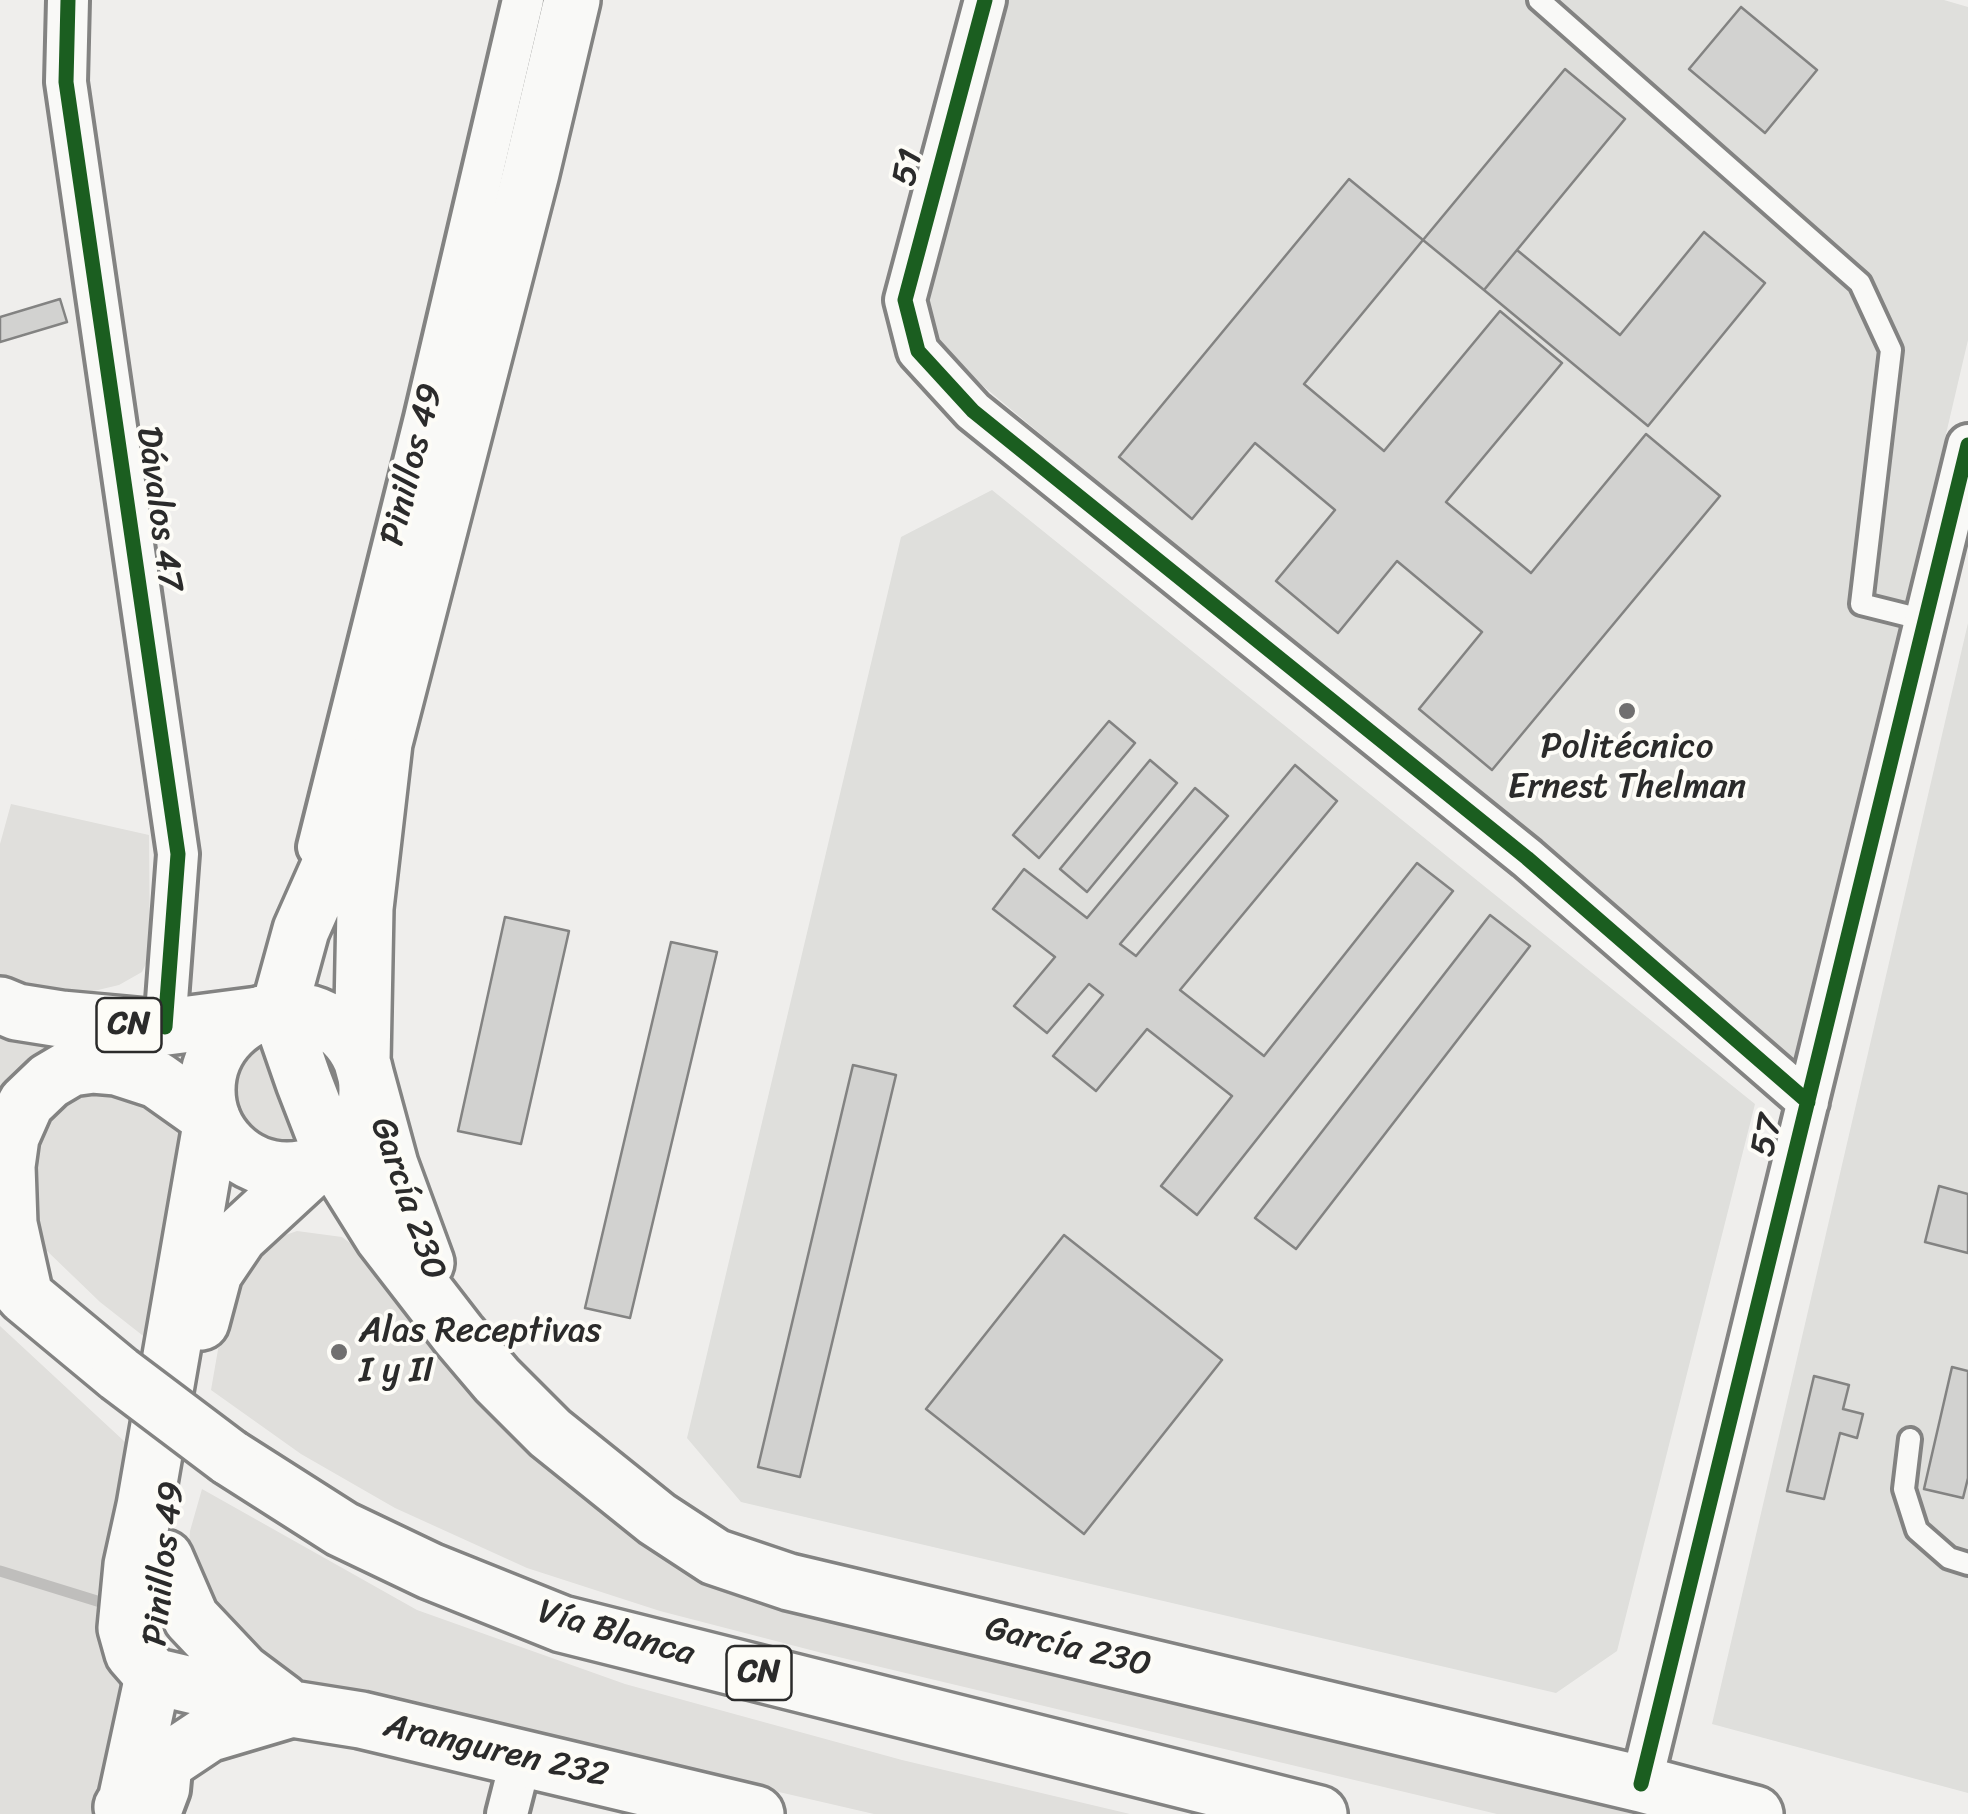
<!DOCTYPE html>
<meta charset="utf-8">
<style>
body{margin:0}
canvas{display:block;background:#efeeec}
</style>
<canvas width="1968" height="1814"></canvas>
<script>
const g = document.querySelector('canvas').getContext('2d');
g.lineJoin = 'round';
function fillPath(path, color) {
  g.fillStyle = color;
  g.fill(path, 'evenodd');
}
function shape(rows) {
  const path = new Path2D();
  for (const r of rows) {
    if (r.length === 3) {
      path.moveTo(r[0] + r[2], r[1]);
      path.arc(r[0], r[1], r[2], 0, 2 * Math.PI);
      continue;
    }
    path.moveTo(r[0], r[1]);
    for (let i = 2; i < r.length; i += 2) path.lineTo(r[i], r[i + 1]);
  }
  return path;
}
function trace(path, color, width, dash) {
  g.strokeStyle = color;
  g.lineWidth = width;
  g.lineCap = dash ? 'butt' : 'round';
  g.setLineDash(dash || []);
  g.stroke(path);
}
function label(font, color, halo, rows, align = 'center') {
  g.font = font + ' Sriracha,sans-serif';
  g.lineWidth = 8;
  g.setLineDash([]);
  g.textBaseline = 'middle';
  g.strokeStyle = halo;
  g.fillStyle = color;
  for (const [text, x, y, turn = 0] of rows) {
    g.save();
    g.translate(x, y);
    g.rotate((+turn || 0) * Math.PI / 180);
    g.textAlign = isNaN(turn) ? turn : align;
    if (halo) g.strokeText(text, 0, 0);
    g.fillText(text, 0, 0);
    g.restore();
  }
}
fillPath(shape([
 [1008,0,1944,0,1968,7,1968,340,1798,1067,946,355,924,306],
 [992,490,1755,1104,1617,1651,1556,1693,741,1502,687,1438,901,537],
 [1968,623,1968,1793,1712,1724]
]), '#dfdfdc');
fillPath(shape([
 [11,804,149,835,150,955,142,972,119,985,77,995,0,977,0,844],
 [0,1029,78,1046,0,1121],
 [275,1029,312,1148,296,1154,275,1153,244,1134,230,1102,232,1065,247,1043],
 [130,1085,186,1129,156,1346,100,1302,46,1250,30,1214,36,1127,61,1097],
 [297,1231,342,1237,383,1268,525,1429,850,1621,1633,1814,1497,1814,826,1654,660,1611,527,1568,395,1508,301,1454,211,1390,229,1286,257,1245],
 [0,1326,138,1454,132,1689,96,1814,0,1814],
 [202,1489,417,1610,625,1684,902,1760,1130,1814,874,1814,394,1703,270,1671,206,1608,188,1559,190,1531]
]), '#e0dfdc');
trace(shape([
 [0,1571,110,1605]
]), '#bfbebc', 11);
const building = shape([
 [1741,7,1817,70,1765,133,1689,69,1741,7],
 [1565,69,1625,119,1484,290,1423,240,1565,69],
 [1349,179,1423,240,1304,384,1384,451,1500,311,1562,363,1446,502,1531,573,1646,434,1720,496,1492,770,1419,709,1482,632,1397,561,1338,633,1276,581,1335,510,1255,443,1192,519,1119,457,1349,179],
 [1704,232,1765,283,1648,426,1484,290,1517,250,1620,335,1704,232],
 [60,299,67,322,0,342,0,317,60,299],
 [1109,721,1135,743,1039,858,1013,835,1109,721],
 [1150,760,1177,783,1087,892,1060,869,1150,760],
 [1295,765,1337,801,1180,990,1264,1056,1417,863,1453,891,1197,1215,1161,1186,1232,1096,1147,1029,1096,1091,1053,1056,1103,995,1089,984,1047,1033,1014,1006,1055,957,993,909,1024,869,1087,918,1195,788,1228,816,1120,944,1136,956,1295,765],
 [1490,915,1530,946,1296,1249,1255,1218,1490,915],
 [505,917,569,931,521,1144,458,1131,505,917],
 [671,942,717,952,630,1318,585,1308,671,942],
 [853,1065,896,1075,800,1477,758,1467,853,1065],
 [1939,1186,1968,1194,1968,1253,1925,1242,1939,1186],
 [1064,1235,1222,1360,1084,1534,926,1409,1064,1235],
 [1952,1367,1968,1371,1968,1478,1963,1498,1924,1489,1952,1367],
 [1814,1376,1849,1385,1843,1409,1863,1414,1857,1438,1840,1433,1824,1499,1787,1491,1814,1376]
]);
fillPath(building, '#d2d2d0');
trace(building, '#838382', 2.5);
const lane = shape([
 [1539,0,1860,283,1891,350,1861,604,1925,620],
 [1910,1439,1904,1489,1917,1530,1949,1558,1968,1564]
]);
const street = shape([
 [68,0,66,82,178,854,165,1027],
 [985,0,905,300,918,351,973,411,1527,858,1808,1102],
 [318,847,425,418,523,0],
 [1641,1784,1968,445],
 [160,1814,169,1790,172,1758],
 [507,1814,521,1759]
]);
const secondary = shape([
 [384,743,301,930,279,1010,304,1082,333,1157,383,1237,458,1334,497,1380,550,1433,657,1519,715,1557,789,1582,1641,1784,1755,1814],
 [287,1090,80],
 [426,1263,390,1165,362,1062,365,908,384,743,531,173,572,0],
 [201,1322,214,1273,239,1236,316,1165],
 [165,1558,191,1618,242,1672,282,1702],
 [153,1676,292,1709,361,1720,756,1814],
 [153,1676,133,1653,126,1628,132,1565,145,1506,212,1119]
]);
const highway = shape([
 [0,1005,17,1012,61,1019,159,1028,259,1015],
 [2,1270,25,1296,119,1374],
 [25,1296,9,1224,7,1166,11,1137,26,1103,49,1081,71,1068,93,1065,117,1067,157,1080,212,1119],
 [229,1457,342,1529,430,1571,562,1624,1319,1814],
 [126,1801,172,1758,208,1734,292,1709],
 [122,1807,126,1801,153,1676]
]);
trace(lane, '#838382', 28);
trace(street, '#838382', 48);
trace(secondary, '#838382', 62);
trace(highway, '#838382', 62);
trace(lane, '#f9f9f7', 20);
trace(street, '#f9f9f7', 40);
trace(secondary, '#f9f9f7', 55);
trace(highway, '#f9f9f7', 55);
const highwayBridge = shape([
 [119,1374,229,1457]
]);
trace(highwayBridge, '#838382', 62, []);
trace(highwayBridge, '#f9f9f7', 55);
trace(shape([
 [68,0,66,82,178,854,165,1027],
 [985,0,905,300,918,351,973,411,1527,858,1808,1102],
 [1641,1784,1968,445]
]), '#1b5e20', 15);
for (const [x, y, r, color] of [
 [1627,711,10,"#706f6f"],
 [339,1352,10,"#706f6f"]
]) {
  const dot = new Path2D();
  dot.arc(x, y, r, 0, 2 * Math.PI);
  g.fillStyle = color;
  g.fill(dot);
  trace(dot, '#fdfcf7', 4);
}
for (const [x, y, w] of [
 [129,1025,65],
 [759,1673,65]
]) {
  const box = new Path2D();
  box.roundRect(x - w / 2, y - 27, w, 54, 8);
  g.fillStyle = '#fdfcf7';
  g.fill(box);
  trace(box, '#2b2b2b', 2.5);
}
label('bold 32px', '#2b2b2b', null, [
 ["CN",129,1025],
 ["CN",759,1673]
]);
label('35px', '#2b2b2b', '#fdfcf7', [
 ["51",909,168,-75],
 ["Pinillos 49",413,465,-76],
 ["Dávalos 47",158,509,82],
 ["57",1768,1136,-76],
 ["García 230",407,1199,71],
 ["Pinillos 49",165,1564,-84],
 ["Vía Blanca",616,1634,16],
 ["García 230",1068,1648,13],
 ["Aranguren 232",496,1752,13]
]);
label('35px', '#2b2b2b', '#fdfcf7', [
 ["Politécnico",1627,748],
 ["Ernest Thelman",1627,788],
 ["Alas Receptivas",359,1332,"left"],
 ["I y II",359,1372,"left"]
]);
</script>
